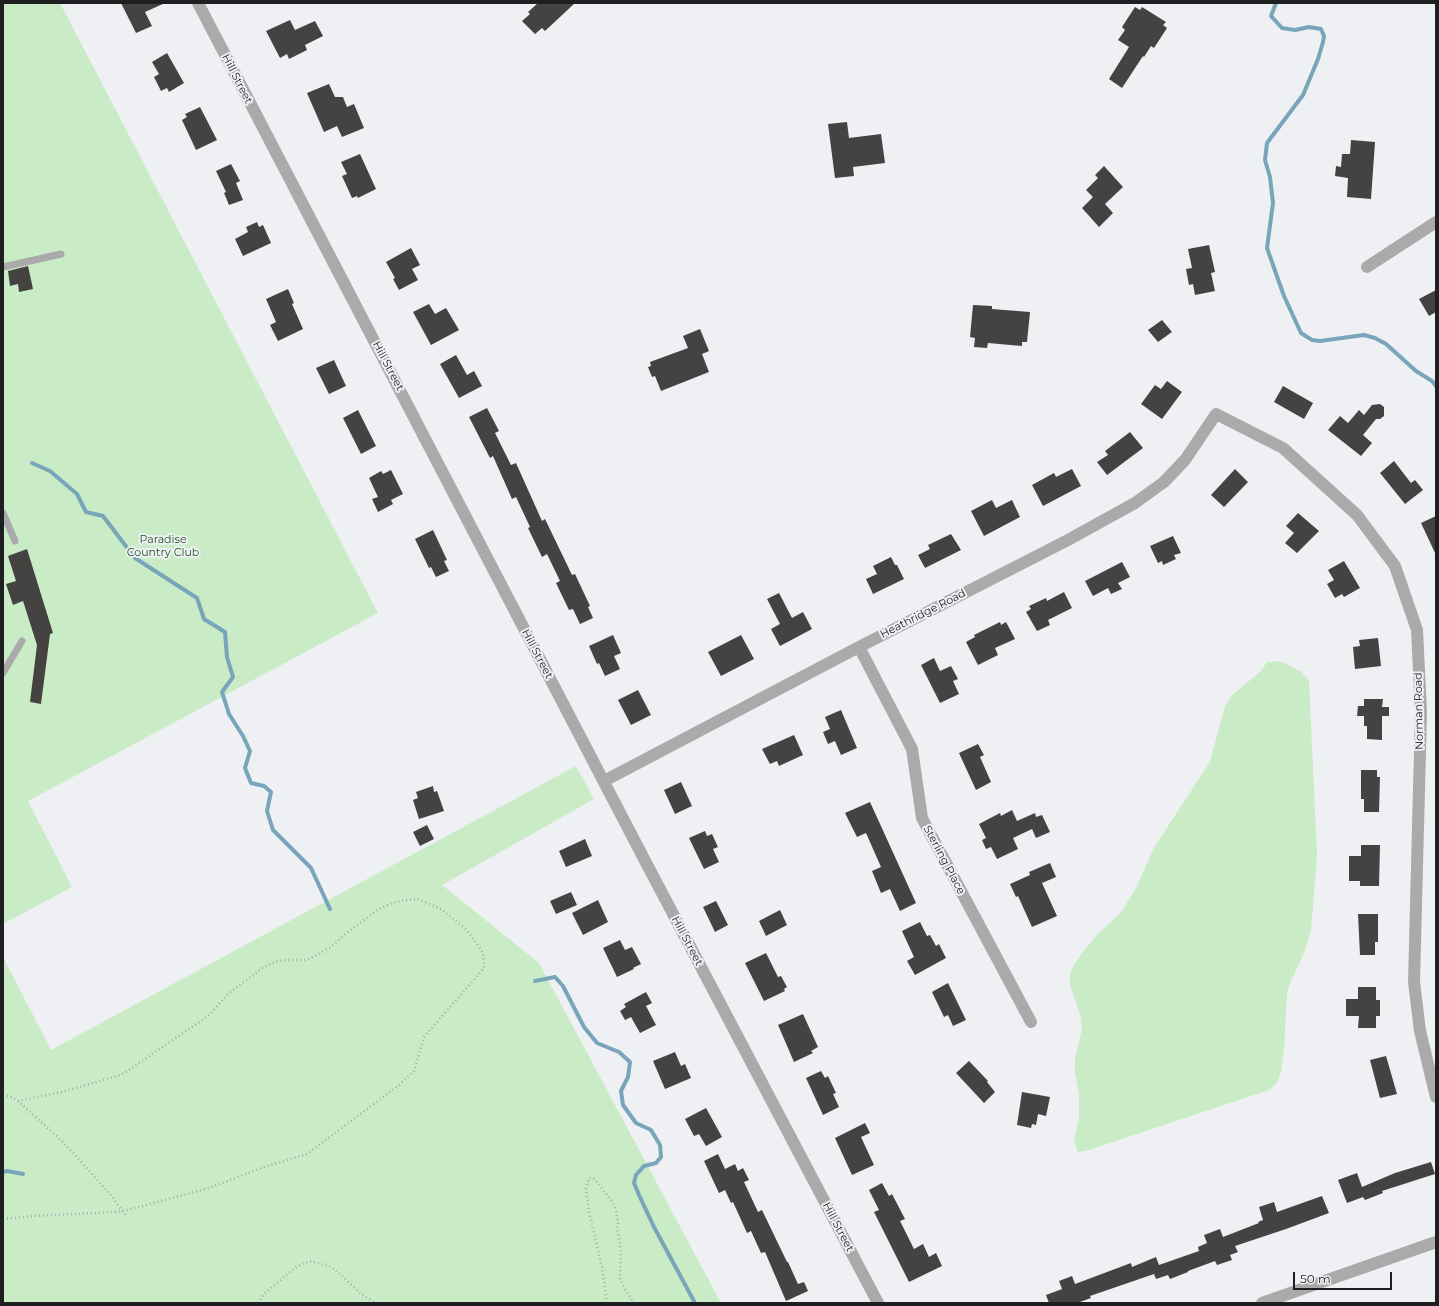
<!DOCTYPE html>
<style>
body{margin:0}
#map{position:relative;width:1439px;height:1306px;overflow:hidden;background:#eef0f3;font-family:Montserrat,sans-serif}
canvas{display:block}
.frame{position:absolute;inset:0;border:4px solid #1e1f20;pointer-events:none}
.scale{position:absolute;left:1293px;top:1272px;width:99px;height:18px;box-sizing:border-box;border:2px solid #1e1f20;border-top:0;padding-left:5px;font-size:12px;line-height:14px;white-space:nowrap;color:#1e1f20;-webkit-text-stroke:3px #eef0f3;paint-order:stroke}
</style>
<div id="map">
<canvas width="1439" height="1306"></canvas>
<div class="frame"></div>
<div class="scale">50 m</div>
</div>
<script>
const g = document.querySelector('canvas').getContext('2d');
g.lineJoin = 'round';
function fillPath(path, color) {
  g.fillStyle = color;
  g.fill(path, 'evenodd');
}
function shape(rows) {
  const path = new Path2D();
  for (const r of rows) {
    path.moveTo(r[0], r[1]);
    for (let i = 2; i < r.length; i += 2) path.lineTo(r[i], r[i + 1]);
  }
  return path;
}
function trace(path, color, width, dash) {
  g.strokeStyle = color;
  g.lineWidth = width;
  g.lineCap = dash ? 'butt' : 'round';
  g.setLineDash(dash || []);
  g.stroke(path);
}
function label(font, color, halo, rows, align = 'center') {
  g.font = font + ' Montserrat,sans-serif';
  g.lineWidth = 4;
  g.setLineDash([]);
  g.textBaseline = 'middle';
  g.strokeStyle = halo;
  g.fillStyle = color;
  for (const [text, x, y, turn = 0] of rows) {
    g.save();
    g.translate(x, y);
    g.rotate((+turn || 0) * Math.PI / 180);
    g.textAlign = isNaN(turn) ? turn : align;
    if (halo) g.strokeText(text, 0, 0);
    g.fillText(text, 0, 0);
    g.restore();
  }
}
fillPath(shape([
 [3,3,60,3,378,613,28,801,72,887,3,924],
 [1280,661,1302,672,1309,681,1317,855,1311,931,1304,953,1290,983,1287,994,1284,1050,1281,1072,1277,1083,1269,1090,1089,1150,1078,1152,1074,1141,1079,1118,1079,1094,1075,1073,1075,1060,1082,1028,1081,1017,1070,985,1070,973,1075,963,1082,953,1096,936,1121,912,1135,890,1155,846,1210,762,1225,706,1231,696,1261,671,1267,662],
 [576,766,594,799,442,885,539,963,721,1303,3,1303,3,957,51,1050]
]), '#c9ecc7');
trace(shape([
 [1276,3,1271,16,1282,28,1295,30,1309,27,1321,29,1324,36,1323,42,1318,59,1303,95,1267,143,1265,160,1270,177,1273,203,1267,248,1284,296,1301,333,1312,340,1320,341,1364,335,1375,338,1386,344,1416,371,1432,381,1436,386],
 [32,463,50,471,77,494,86,512,103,516,135,558,197,598,204,619,225,632,227,657,233,677,222,692,229,714,243,736,250,751,245,768,251,783,264,786,271,792,267,811,273,830,311,868,330,909],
 [535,981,555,977,563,986,584,1027,597,1043,619,1052,630,1062,628,1077,621,1091,623,1105,636,1123,651,1130,660,1145,661,1157,656,1163,644,1166,636,1175,634,1183,639,1195,654,1227,695,1303],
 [3,1172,7,1171,23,1174]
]), '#79a5bb', 4);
fillPath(shape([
 [121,3,165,3,145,12,152,26,136,33],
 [538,3,575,3,545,31,542,28,535,34,522,21,530,14,528,12],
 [1135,7,1140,10,1142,7,1166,22,1163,25,1167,28,1154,48,1151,46,1144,57,1143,56,1122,88,1109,79,1129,47,1118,40,1125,30,1122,27],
 [290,20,295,30,315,21,323,36,305,45,307,50,289,59,287,54,280,58,266,31],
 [167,53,184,83,169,92,167,88,161,91,154,77,159,74,152,62],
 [329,84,335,97,343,97,347,107,354,104,364,128,342,137,337,126,324,132,307,93],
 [200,107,217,140,196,150,182,120,187,117,185,114],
 [847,122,849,138,881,134,885,163,853,167,854,176,835,178,828,124],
 [1351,140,1375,142,1371,199,1347,197,1348,178,1335,176,1336,166,1341,167,1342,154,1350,154],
 [360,154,376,189,358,198,357,196,352,198,342,176,347,174,341,162],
 [231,164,240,181,236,183,243,200,229,205,224,193,226,192,216,171],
 [1104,166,1123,187,1105,204,1113,213,1099,227,1082,208,1093,197,1086,190,1098,178,1095,175],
 [257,222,259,227,263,225,271,243,243,256,235,239,248,232,246,227],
 [1209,245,1215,272,1211,273,1215,291,1195,295,1193,284,1189,285,1186,269,1192,268,1188,249],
 [411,248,420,265,412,269,418,280,399,290,393,279,395,278,386,262],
 [28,266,33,289,19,292,18,284,10,286,8,271],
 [288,289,294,303,292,304,303,329,278,341,270,325,276,322,266,299],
 [1436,290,1436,312,1429,316,1419,299],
 [429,304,435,314,446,308,459,330,431,345,413,312],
 [973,305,992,306,992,309,1030,312,1027,342,1022,342,1022,346,988,343,987,348,974,347,975,338,970,337],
 [1162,320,1172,332,1158,342,1148,330],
 [700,329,709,351,702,354,709,372,661,391,655,376,652,377,648,367,651,366,650,362,688,348,683,336],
 [456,355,467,375,474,371,482,386,459,398,440,364],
 [334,360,346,386,329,394,316,368],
 [1167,381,1182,392,1162,419,1141,404,1155,385,1161,389],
 [1283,386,1313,403,1304,419,1274,402],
 [1380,404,1384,407,1384,416,1380,419,1376,419,1363,435,1372,443,1361,456,1328,430,1340,416,1348,423,1359,410,1364,415,1372,405],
 [487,408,499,431,495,433,511,465,516,463,542,521,545,519,572,575,575,574,590,606,588,607,593,618,580,624,573,609,569,610,556,583,560,581,547,554,542,557,528,528,530,527,516,497,512,499,493,456,490,458,469,417],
 [358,410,376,446,361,454,343,418],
 [1130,432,1143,448,1107,475,1097,462,1108,455,1105,451],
 [1394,461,1411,483,1415,480,1423,490,1405,504,1380,473],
 [1072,469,1081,486,1043,506,1032,485,1054,473,1056,477],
 [1235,469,1248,482,1224,507,1211,495],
 [391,470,403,494,391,500,393,504,378,512,372,499,378,497,369,478,381,471,383,474],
 [992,500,996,508,1012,500,1020,517,984,536,971,511],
 [1298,513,1319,531,1297,553,1285,543,1294,533,1286,526],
 [1436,516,1436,555,1421,523],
 [433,530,447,560,444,561,449,571,436,577,431,567,429,568,415,539],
 [951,534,961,550,925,568,918,555,930,549,928,545],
 [1173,536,1181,553,1174,555,1176,559,1163,565,1162,561,1158,563,1150,546],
 [27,549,53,633,50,634,41,704,30,702,37,645,23,601,13,605,6,584,16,581,8,556],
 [891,557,895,565,897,565,904,579,873,594,866,579,877,574,873,566],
 [1344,561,1360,588,1344,597,1342,594,1335,598,1327,584,1334,580,1328,570],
 [1122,562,1130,577,1118,583,1122,589,1111,594,1108,588,1093,596,1085,581],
 [1064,592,1072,608,1048,620,1050,625,1037,631,1026,612,1031,609,1029,606,1046,598,1047,601],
 [779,593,792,618,803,612,812,629,780,646,771,629,780,624,767,599],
 [1000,622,1001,625,1006,622,1015,639,995,648,998,655,978,665,966,642,975,637,974,635],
 [613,635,621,653,614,656,620,669,605,676,599,663,597,664,589,646],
 [741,635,754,659,721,676,708,652],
 [1378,638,1381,666,1355,669,1353,647,1360,646,1359,640],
 [934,658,940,671,951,666,958,679,953,681,959,694,940,703,921,665],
 [638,690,651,715,631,725,618,700],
 [1364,699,1383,699,1382,707,1389,707,1389,716,1382,716,1382,740,1367,739,1367,726,1364,726,1364,716,1357,716,1358,706,1364,706],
 [841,710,857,748,841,755,835,741,828,744,823,732,830,729,825,717],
 [794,735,803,755,779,766,777,761,770,764,762,749],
 [978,744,984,755,980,757,991,782,976,790,959,753],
 [1361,770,1377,770,1377,777,1380,777,1379,812,1364,812,1364,799,1361,799],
 [681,782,692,806,675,814,664,790],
 [433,786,434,792,437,791,444,811,419,819,413,800,418,798,416,792],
 [870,802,916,903,900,911,890,889,881,893,872,871,881,867,866,833,857,837,845,813],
 [1012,810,1017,821,1035,813,1036,817,1042,815,1050,832,1036,838,1032,829,1013,838,1018,849,997,859,991,847,986,849,982,840,986,838,979,824,1000,813,1001,816],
 [427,825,434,839,420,846,413,832],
 [705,831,707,836,712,834,718,847,713,849,719,862,704,869,689,838],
 [585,839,592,856,566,867,559,851],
 [1361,845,1380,845,1379,886,1360,886,1360,881,1349,881,1349,856,1361,856],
 [1050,863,1056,877,1042,883,1057,916,1032,927,1018,896,1016,897,1010,884,1030,875,1029,872],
 [571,892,577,905,556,914,550,901],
 [598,900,608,922,583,935,572,913],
 [716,901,728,925,715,932,703,907],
 [780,910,787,925,766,936,759,921],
 [1358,914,1378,914,1378,942,1375,942,1375,955,1360,955],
 [920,922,927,936,930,935,936,946,939,944,946,958,915,975,907,961,914,957,902,931],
 [620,940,625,950,632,947,641,964,633,968,634,969,617,977,603,948],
 [766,953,778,977,781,976,787,987,784,989,785,991,764,1001,745,963],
 [948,983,966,1020,953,1026,948,1015,944,1017,932,992],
 [1358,987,1376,987,1376,1000,1380,1000,1380,1016,1376,1016,1376,1028,1358,1028,1359,1016,1346,1016,1346,999,1358,999],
 [646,992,652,1003,646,1006,656,1025,640,1033,631,1017,625,1020,620,1011,626,1007,624,1004],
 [803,1014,818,1047,811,1051,813,1053,794,1062,778,1025],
 [675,1052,681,1066,685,1064,691,1078,665,1089,653,1061],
 [1386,1056,1397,1094,1380,1098,1370,1060],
 [969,1061,988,1081,987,1082,995,1092,984,1103,956,1073],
 [821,1071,825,1078,828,1076,836,1093,833,1094,839,1107,823,1115,806,1078],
 [1022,1092,1050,1097,1046,1116,1038,1114,1036,1125,1032,1124,1031,1128,1017,1125],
 [706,1108,722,1137,706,1146,699,1134,694,1136,685,1119],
 [865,1123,870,1133,861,1137,874,1165,852,1175,835,1138],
 [718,1154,725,1169,735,1164,738,1171,743,1168,749,1180,744,1182,758,1212,762,1210,787,1262,788,1262,798,1284,804,1282,808,1291,786,1301,765,1252,761,1253,751,1231,747,1233,733,1202,731,1203,725,1190,719,1193,704,1161],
 [1431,1162,1435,1174,1382,1191,1383,1193,1365,1200,1363,1197,1347,1203,1338,1180,1357,1173,1362,1187,1395,1173],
 [882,1183,889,1196,892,1194,905,1219,900,1221,914,1249,923,1244,929,1257,936,1253,942,1266,909,1282,874,1212,879,1210,869,1190],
 [1322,1196,1329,1213,1286,1229,1235,1246,1238,1252,1230,1255,1232,1260,1217,1265,1215,1261,1188,1271,1188,1272,1170,1279,1168,1275,1156,1279,1154,1274,1090,1296,1091,1298,1077,1303,1049,1303,1046,1295,1062,1289,1059,1281,1072,1276,1075,1284,1131,1263,1132,1267,1156,1257,1159,1265,1199,1251,1198,1247,1207,1243,1204,1235,1220,1229,1223,1237,1259,1223,1258,1222,1263,1220,1259,1207,1274,1202,1277,1212]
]), '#454341');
trace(shape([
 [3,1095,9,1096,18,1101,63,1142,110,1194,127,1217],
 [3,1219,33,1216,114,1212,128,1210,209,1188,264,1167,307,1154,398,1086,414,1071,424,1037,484,968,483,953,467,930,441,909,418,899,406,900,392,903,379,909,344,935,331,947,317,955,307,960,284,960,275,962,264,967,229,993,209,1015,198,1023,121,1075,62,1092,18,1101],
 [258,1303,264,1294,291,1271,300,1265,310,1261,329,1266,336,1270,361,1294,374,1302],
 [607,1303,602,1267,589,1212,586,1189,589,1178,593,1178,597,1182,613,1203,616,1210,618,1223,617,1228,621,1250,620,1279,626,1291,634,1303]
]), '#a8a9ac', 2.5, [1, 3]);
trace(shape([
 [3,267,61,254],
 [3,513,15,541],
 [3,673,22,641]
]), '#abaaaa', 7);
trace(shape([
 [198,3,642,855,878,1303],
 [1367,267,1436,222],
 [859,647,912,749,922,818,1031,1022],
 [604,781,859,647,1068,540,1135,503,1164,482,1185,460,1216,414,1283,448,1357,515,1395,566,1417,630,1421,712,1414,982,1420,1031,1436,1097],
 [1262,1303,1436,1242]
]), '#abaaaa', 12);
label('11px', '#1e1f20', '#eef0f3', [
 ["Hill Street",237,79,63],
 ["Hill Street",388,366,62],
 ["Heathridge Road",923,614,-27],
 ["Hill Street",537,654,62],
 ["Norman Road",1419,711,-91],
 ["Sterling Place",944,860,62],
 ["Hill Street",687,941,62],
 ["Hill Street",838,1227,62]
]);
label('11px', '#1e571e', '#eef0f3', [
 ["Paradise",163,540],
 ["Country Club",163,553]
]);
</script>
